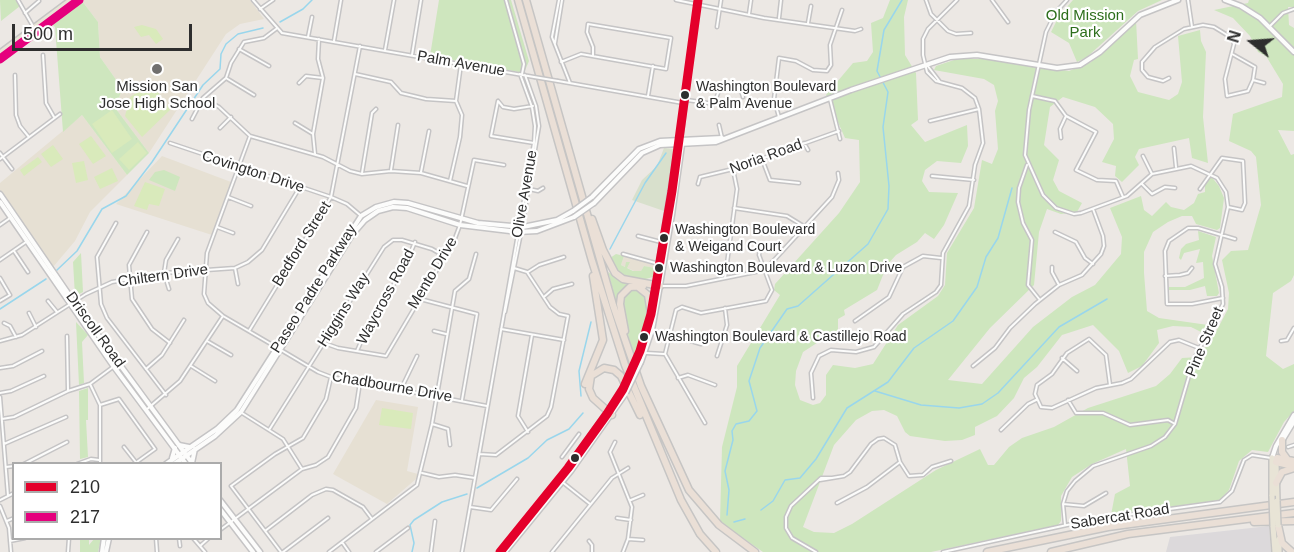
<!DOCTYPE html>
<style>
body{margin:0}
#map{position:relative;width:1294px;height:552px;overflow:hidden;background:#ece8e4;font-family:Arial,sans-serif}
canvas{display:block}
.legend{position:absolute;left:12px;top:462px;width:210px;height:78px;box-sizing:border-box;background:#fff;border:2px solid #ababab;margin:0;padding:8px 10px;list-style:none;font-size:18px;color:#2e2e2e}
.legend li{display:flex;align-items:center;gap:12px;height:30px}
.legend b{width:30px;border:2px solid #ababab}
.north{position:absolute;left:1222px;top:12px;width:60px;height:60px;-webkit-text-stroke:4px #fff;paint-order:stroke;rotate:287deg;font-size:16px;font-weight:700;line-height:24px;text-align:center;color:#2e2e2e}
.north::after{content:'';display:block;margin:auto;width:21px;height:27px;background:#2e2e2e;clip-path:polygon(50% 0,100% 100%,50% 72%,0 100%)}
.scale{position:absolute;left:12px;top:24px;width:180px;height:27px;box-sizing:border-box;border:3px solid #2e2e2e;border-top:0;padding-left:8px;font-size:18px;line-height:21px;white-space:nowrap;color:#2e2e2e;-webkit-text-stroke:4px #fff;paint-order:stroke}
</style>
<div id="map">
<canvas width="1294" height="552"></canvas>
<ul class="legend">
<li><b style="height:8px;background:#e4002b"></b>210</li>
<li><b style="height:8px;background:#e5007d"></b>217</li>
</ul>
<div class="north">N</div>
<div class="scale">500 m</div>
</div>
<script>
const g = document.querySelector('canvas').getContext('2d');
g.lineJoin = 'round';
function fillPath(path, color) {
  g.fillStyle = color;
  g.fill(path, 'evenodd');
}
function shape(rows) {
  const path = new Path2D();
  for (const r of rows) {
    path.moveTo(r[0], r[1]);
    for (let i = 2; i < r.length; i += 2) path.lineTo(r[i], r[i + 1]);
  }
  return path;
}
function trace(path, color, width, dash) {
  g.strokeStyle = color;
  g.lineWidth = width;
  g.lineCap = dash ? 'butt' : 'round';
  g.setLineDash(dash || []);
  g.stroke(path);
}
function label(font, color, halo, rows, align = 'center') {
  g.font = font + ' Arial,sans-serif';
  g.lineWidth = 4.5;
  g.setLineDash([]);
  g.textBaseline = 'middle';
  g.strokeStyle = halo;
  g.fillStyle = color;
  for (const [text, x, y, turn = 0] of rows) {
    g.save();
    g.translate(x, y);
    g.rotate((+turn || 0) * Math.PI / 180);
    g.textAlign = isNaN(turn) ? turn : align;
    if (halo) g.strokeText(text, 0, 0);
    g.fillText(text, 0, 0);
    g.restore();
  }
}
fillPath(shape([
 [1269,526,1271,552,1166,552,1170,537]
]), '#dcd9db');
fillPath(shape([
 [84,0,250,0,264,19,240,24,226,34,149,153,116,109,122,88,100,57,98,22,82,1],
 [82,115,127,175,90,212,75,241,53,267,45,259,0,190,0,183],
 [162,156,231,182,212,235,116,204],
 [624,256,655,265,655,268,644,266,641,271,634,271,621,265],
 [376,400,418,407,407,471,418,474,416,479,387,504,333,474]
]), '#e6e0d3');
fillPath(shape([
 [0,0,16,0,20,6,1,21],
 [439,0,511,0,529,61,524,73,430,56],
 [890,0,908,0,904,17,905,55,916,73,918,120,911,125,925,142,967,125,968,146,961,163,937,161,925,170,922,181,929,192,958,193,944,225,934,239,925,233,917,242,896,255,887,265,877,290,844,310,845,315,838,319,838,336,823,339,803,352,796,371,795,385,800,400,813,405,820,403,826,395,826,375,833,365,855,368,873,364,898,325,938,296,945,285,947,253,974,208,982,160,992,164,998,149,995,111,998,101,994,85,984,79,934,70,936,66,957,59,985,59,1069,71,1091,62,1136,20,1138,59,1134,60,1130,76,1138,92,1169,100,1178,94,1182,82,1178,36,1200,30,1201,41,1206,52,1203,117,1208,163,1192,158,1189,138,1139,149,1135,157,1139,165,1122,182,1115,176,1116,166,1102,162,1114,139,1113,124,1095,107,1063,97,1050,107,1044,145,1059,160,1053,180,1059,191,1082,203,1077,212,1061,214,1047,209,1039,232,1034,285,990,328,948,380,982,384,1033,327,1072,297,1095,285,1121,254,1122,237,1110,208,1141,196,1144,210,1152,216,1166,202,1171,207,1184,210,1194,203,1198,194,1205,192,1205,185,1210,175,1219,186,1224,198,1220,228,1217,230,1196,224,1192,216,1182,216,1168,222,1153,232,1144,252,1144,273,1147,311,1159,318,1208,325,1203,333,1191,327,1173,326,1157,330,1159,343,1142,366,1128,373,1119,351,1093,325,1062,335,1037,367,1024,378,1014,398,997,416,975,427,975,435,962,440,945,441,910,436,905,432,897,416,884,410,872,411,856,420,834,445,803,527,814,532,834,533,852,524,936,470,980,449,988,465,994,465,1009,447,1022,438,1054,427,1088,408,1156,386,1170,374,1182,358,1199,357,1218,328,1228,309,1229,293,1222,260,1231,251,1248,250,1261,205,1256,157,1251,151,1229,141,1233,114,1282,97,1283,84,1266,56,1258,52,1250,36,1233,18,1214,10,1248,3,1249,0,1294,0,1294,7,1288,7,1289,25,1294,28,1294,131,1278,130,1291,155,1294,154,1294,275,1291,281,1273,293,1266,356,1283,369,1294,364,1294,411,1284,422,1268,452,1252,450,1239,461,1229,490,1220,500,1111,515,1115,494,1130,486,1126,449,1092,464,1072,477,1061,496,1061,521,1058,525,931,552,763,552,720,522,722,447,737,387,737,366,780,295,774,290,775,284,839,213,860,182,859,140,845,138,826,95,853,63,867,61,873,52,871,23,883,18],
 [1073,0,1162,0,1138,11,1087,57,1077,62,1069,43,1051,32,1059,16],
 [82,1,98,22,100,57,122,88,116,109,149,153,127,175,82,115,63,132,55,27,52,24],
 [164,170,180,177,175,191,149,180,155,172],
 [1198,231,1216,237,1212,256,1219,293,1217,296,1207,296,1205,286,1190,290,1169,290,1169,287,1185,287,1204,278,1203,262,1196,263,1200,249,1184,253,1181,260,1179,258,1181,249,1186,244,1199,240],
 [81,253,83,292,75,296,73,262],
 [616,254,624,256,621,265,625,267,626,262,630,262,627,268,633,271,641,271,644,266,655,268,653,277,642,280,626,277,617,272,610,258],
 [608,272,621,281,632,283,618,301,616,301],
 [635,288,643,291,649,302,639,348,633,355,622,311,622,296],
 [76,322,88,335,82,342,84,383,79,385],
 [88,388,88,420,86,420,88,457,80,459,79,391],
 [80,539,89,539,89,545,94,539,101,539,98,552,80,552]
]), '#cee6be');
fillPath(shape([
 [664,148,674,149,664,211,632,200,642,180,657,166]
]), '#d8e0cc');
fillPath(shape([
 [142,25,156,29,163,39,156,44,149,35,141,37,134,27],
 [152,83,170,110,142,137,125,116,130,97],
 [112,110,132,139,112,153,92,124],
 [91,136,106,156,93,164,79,144],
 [138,142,147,153,129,170,119,159],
 [53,145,63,159,51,167,41,154],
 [38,157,42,162,24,176,20,170],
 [84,161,88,180,76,183,72,163],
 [112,168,118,181,100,189,94,177],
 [145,182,165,189,159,206,149,204,147,210,134,206],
 [382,408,413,413,411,429,379,425]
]), '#d9eabb');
trace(shape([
 [280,22,303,9,312,0],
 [610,249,645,183,666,153],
 [57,270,77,251,102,209,126,196,152,162,203,85,220,69,221,54,226,44,238,34,263,28],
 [0,309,46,279],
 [875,391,921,405,959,408,982,404,998,393,1059,327,1107,299],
 [581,396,579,371,591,322],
 [477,488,528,458,547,440,569,429,583,413],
 [761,510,773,501,785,480,800,478,816,459,847,408,888,382,914,348,953,321,977,287,986,257,998,238,1012,188],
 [727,515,729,490,725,471,733,440,732,431,736,424,749,421,757,411,749,381,760,348,787,309,798,306,868,244,888,209,889,186,883,127,888,92,877,71,884,30,902,0],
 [734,522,745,519],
 [412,552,414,543,410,525,414,520,442,502,467,494]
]), '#99d6ec', 1.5);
const minor = shape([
 [18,0,34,28],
 [253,0,282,33,534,77],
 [506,0,524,64,522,74],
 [559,0,552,37,570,83],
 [676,0,764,18,855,31,861,29],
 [926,0,931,14,948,31,956,34,971,33],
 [992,0,1008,22],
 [1188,0,1192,27],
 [260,9,273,0],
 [25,13,39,1],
 [749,14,751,0],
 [779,18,781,0],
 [808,23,811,6],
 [1270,26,1283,13,1294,9],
 [717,27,721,0],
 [308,37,312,17],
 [334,41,341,0],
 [555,43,562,0],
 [239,49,269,66],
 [385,50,394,0],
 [43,55,46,103,54,117],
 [412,55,421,0],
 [561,62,581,54,666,69,671,38,588,24,587,32,593,47,593,56],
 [927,65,940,82],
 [355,74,391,82,401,93,426,99,456,101],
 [15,75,16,115,20,126,29,137],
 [226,78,254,95],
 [1169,78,1163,81,1148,77,1142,70,1142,62,1155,47,1184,29,1203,25,1214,27,1232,38,1234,44,1225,79,1227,96,1248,91,1253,80,1255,67,1232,54],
 [1253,80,1264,83],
 [558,81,683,103],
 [299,83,306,76,323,78],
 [648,96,653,66],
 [1032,96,1055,101,1066,116,1096,132,1076,170,1097,180,1116,181,1123,197],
 [203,98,219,107,250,136,323,157,350,171,362,174,391,171,421,173,467,186],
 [830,99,840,139],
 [687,100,714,104,721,85,740,87,743,97],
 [533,106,514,109,503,107,498,101,491,136,534,143],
 [779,117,774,99,779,58,796,61,813,70,827,71,831,65,830,45,842,10],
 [192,119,203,98,226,78,231,63,244,42,264,38,276,29],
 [930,121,979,109],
 [295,123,313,134],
 [719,125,722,138],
 [220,128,231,117],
 [250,136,207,253,204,294,208,303,223,316,276,347],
 [1061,138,1060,129,1066,116],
 [170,143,331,197,347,204,360,215],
 [804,143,808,150],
 [1174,148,1176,167],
 [0,153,12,169],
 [315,154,313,134,323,78,318,59,319,39],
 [1143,156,1152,174],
 [0,159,60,114],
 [762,159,770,180,799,183],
 [1027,165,1019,188,1018,202,1023,223,1032,240,1028,285,1040,300],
 [391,170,398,125],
 [421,172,429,131],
 [362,173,372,113,376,109],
 [932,176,974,180],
 [450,181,460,137,462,115,456,101,461,64],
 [698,184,700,177,733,169,839,131],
 [1142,184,1152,194,1165,187,1175,188],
 [529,189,538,191,543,188],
 [1200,189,1222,158,1243,161,1245,203,1242,210,1228,207],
 [228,197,251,206],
 [734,208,787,216,805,227],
 [116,223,97,257,101,304,107,318,166,395],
 [0,225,10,218],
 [217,227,233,233],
 [522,227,539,126,536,106,525,75],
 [147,232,129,265,132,299,152,329,170,343],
 [1055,232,1076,242,1085,258,1093,264],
 [638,236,661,242],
 [14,251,28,272],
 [623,254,659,264],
 [0,260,26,242],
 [1052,267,1052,272,1059,285],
 [235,268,238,284],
 [528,272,539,265,564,257],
 [1165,276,1180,275,1188,273,1192,268],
 [0,278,10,295,0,301],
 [725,278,737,189,733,169],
 [660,286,686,286,765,270,832,197,839,180,838,173],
 [169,289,164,273,166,260,178,239],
 [545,296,553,289,572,284],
 [1223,298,1192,304,1167,304,1165,251,1169,241,1188,228,1198,228,1235,239],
 [420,299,477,314,462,400],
 [48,301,57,312],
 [505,312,521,233],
 [29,313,36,327],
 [855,321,889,297,903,267,923,256,941,258],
 [4,323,10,326,16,337],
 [501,329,564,340],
 [249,331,331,197,360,46],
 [434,331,446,334],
 [671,335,701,344],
 [67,336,68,390],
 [0,341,22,335,86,294,112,282,164,273,235,268,248,262,262,250,300,187],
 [207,341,231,355],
 [1281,341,1287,340,1294,328],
 [324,343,338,348,386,356,454,241,460,225,474,160,504,165],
 [281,350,318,372,331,377,487,406],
 [357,351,367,328,405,266,415,242],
 [646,353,664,354],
 [717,356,727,325,725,308],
 [1062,358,1077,371],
 [191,366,215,381],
 [973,366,995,348,1010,328,1035,304,1059,285,1082,275,1101,254,1104,246,1103,236,1093,209],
 [0,368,13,366,42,351],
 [146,369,162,355,184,320],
 [678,378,688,375,715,385],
 [90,384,100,405,100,464],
 [1110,385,1106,355,1089,339,1067,353,1052,374,1037,385,1035,394,1041,407,1052,408,1096,388,1122,383,1131,379,1170,342,1179,340,1199,348],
 [401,389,417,356],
 [0,393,11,391,44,376],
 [0,397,8,496],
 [813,398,811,373,819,356,831,350,856,352,874,347,903,314,936,292,941,285,943,253,969,206,975,165,983,143,979,109,975,98,962,88,936,81,927,72,923,55,923,39,928,29,957,0],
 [1068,400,1076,413,1103,413,1130,425,1168,420,1175,424],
 [100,405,119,399,155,449,134,464],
 [146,410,180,381,223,316],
 [242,413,283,439,302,469],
 [2,419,14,417,68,391,90,384,113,367],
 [705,423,665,354,676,310,682,307,701,313,766,301,772,290,759,255,761,244],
 [432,424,448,429,450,445],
 [269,430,384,247,393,240,402,240,432,249,444,256],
 [1001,430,1028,404,1036,400],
 [528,432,518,416,532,335],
 [615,442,610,452,632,507,628,539,623,552],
 [4,444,66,417],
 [124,447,135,461],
 [1288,447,1294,445],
 [479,454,496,455,547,416,551,407,568,316,559,314,550,307,527,272,514,268],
 [562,457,579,434],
 [24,464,67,442],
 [77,464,91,459,99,460],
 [6,467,14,466],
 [422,473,439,477,455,475,475,478],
 [820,480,844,476,850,472,871,444,878,439,884,438,895,445,900,462,909,476,923,475,932,467,951,461],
 [561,481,590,504],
 [0,500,14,493],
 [631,500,643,495],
 [837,503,867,487,900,462],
 [1063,504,1084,506,1106,493],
 [0,506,9,528,11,552],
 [470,507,491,510,517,479],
 [617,518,631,520],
 [7,521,14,518],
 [1065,525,1063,504,1067,491,1075,481,1093,466,1151,446,1165,437,1175,424,1194,359,1223,304,1222,287,1215,264,1228,207,1226,192,1217,178,1191,166,1152,174,1127,196,1081,213,1074,214,1056,208,1043,195,1025,155,1029,110,1046,32,1056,12,1067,0],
 [220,530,302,469,316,465,328,457,356,408,360,382],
 [265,531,312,495,326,489,333,490,363,507,372,519],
 [156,538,157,552],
 [179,538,180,546],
 [193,538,205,552],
 [628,539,643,540],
 [10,541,25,538],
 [589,541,592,545,592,552],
 [342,542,349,552],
 [200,546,209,538],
 [68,552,69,538],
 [281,552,231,486,275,454,303,438,326,399,331,377],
 [283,552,328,518],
 [329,552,417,485,432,424,455,291,469,279,476,254],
 [376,552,408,528],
 [431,552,435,521],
 [462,552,534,143,535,126,532,107,520,74],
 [552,552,612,478,628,468],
 [816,552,792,538,786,528,786,517,791,506,821,478,832,478],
 [943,552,1090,520,1220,502,1232,491,1244,460,1252,455,1271,458]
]);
const tertiary = shape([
 [680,140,698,0],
 [0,194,74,302,192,463],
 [0,202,114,367,186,464],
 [220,500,260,552],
 [220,509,253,552]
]);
const secondary = shape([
 [1225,0,1241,6,1260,18,1294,52],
 [592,197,639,149,660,141,722,138],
 [594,203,642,153,660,145,716,142,851,90,950,57,977,55,1057,68,1080,65,1100,52,1140,15,1178,0],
 [652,307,678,143],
 [639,356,650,315],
 [641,362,652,330,658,297,672,215,682,145,680,140],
 [1282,441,1294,421],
 [179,445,189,447],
 [172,458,175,448],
 [1272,458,1276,446,1294,415],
 [175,463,185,464],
 [192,463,195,449],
 [166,464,217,429,237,410,361,216,376,207,394,202,408,203,478,223,523,227,557,220,573,211],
 [174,464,215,436,241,412,352,235,365,220,378,211,393,207,407,208,460,225,518,232,537,231,574,217],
 [102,552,104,538],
 [106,552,109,538],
 [500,552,568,468,623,389],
 [505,552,571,471,626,393]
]);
const primary = shape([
 [0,53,71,0],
 [0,59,79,0],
 [1272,458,1276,462,1277,501],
 [1272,458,1272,496],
 [1273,526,1275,552],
 [1279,539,1279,552]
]);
const motorway = shape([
 [518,0,592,261,625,365,681,500,700,534,716,552],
 [526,0,613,305,641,386,689,490,719,525,755,552],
 [592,219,603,250,615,273,623,279,660,286],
 [638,287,648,295,651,314],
 [625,331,620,304,621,296,630,287,643,286],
 [585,384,603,340,593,276],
 [612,415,593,398,589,389,591,376,604,368,614,370,621,376,640,415],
 [1282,440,1282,452,1287,459],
 [1277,458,1294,461],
 [1276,462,1293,466],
 [1276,483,1282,472,1294,468],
 [1254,522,1294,521],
 [1278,525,1282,543,1292,552],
 [987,552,1108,527,1294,502],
 [1051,552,1128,534,1294,513]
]);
trace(minor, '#c5c4c5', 5);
trace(tertiary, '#c5c4c5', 7);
trace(secondary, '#c5c4c5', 7);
trace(primary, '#c6c5c4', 8);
trace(motorway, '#c6c5c4', 9);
trace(minor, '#fcfcfb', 2);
trace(tertiary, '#fcfcfb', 4);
trace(secondary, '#fcfcfb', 4);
trace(primary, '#e8e4d6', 5);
trace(motorway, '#eadfd6', 6);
const minorBridge = shape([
 [534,77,558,81]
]);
const secondaryBridge = shape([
 [573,211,592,197],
 [574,217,594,203],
 [623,389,639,356],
 [626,393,641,362]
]);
const primaryBridge = shape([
 [1272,496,1273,526],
 [1277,501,1278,525]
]);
trace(minorBridge, '#c5c4c5', 5, []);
trace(secondaryBridge, '#c5c4c5', 7, []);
trace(primaryBridge, '#c6c5c4', 8, []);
trace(minorBridge, '#fcfcfb', 2);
trace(secondaryBridge, '#fcfcfb', 4);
trace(primaryBridge, '#e8e4d6', 5);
trace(shape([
 [500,552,568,468,607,414,623,389,640,351,651,314,672,191,698,0]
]), '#e4002b', 9);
trace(shape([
 [0,59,79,0]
]), '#e5007d', 9);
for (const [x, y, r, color] of [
 [157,69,6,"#706f6e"],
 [685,95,5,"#2e2e2e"],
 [664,238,5,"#2e2e2e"],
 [659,268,5,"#2e2e2e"],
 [644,337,5,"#2e2e2e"],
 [575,458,5,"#2e2e2e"]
]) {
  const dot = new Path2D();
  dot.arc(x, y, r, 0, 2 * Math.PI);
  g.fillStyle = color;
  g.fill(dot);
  trace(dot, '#fff', 2);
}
label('14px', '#2e2e2e', '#fff', [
 ["Washington Boulevard",696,87],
 ["& Palm Avenue",696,104],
 ["Washington Boulevard",675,230],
 ["& Weigand Court",675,247],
 ["Washington Boulevard & Luzon Drive",670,268],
 ["Washington Boulevard & Castillejo Road",655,337]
], 'left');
label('15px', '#2c6e1b', '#fff', [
 ["Old Mission",1085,16],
 ["Park",1085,33]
]);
label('15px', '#2e2e2e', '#fff', [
 ["Palm Avenue",461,64,10],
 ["Noria Road",766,157,-20],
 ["Covington Drive",253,172,18],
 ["Olive Avenue",525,194,-80],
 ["Bedford Street",302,244,-58],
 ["Mento Drive",433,273,-59],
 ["Chiltern Drive",163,276,-8],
 ["Paseo Padre Parkway",314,289,-58],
 ["Waycross Road",386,297,-62],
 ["Higgins Way",344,310,-58],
 ["Driscoll Road",95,330,54],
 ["Pine Street",1205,342,-67],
 ["Chadbourne Drive",392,387,10],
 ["Sabercat Road",1120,517,-9]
]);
label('15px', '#2e2e2e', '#fff', [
 ["Mission San",157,87],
 ["Jose High School",157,104]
]);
</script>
